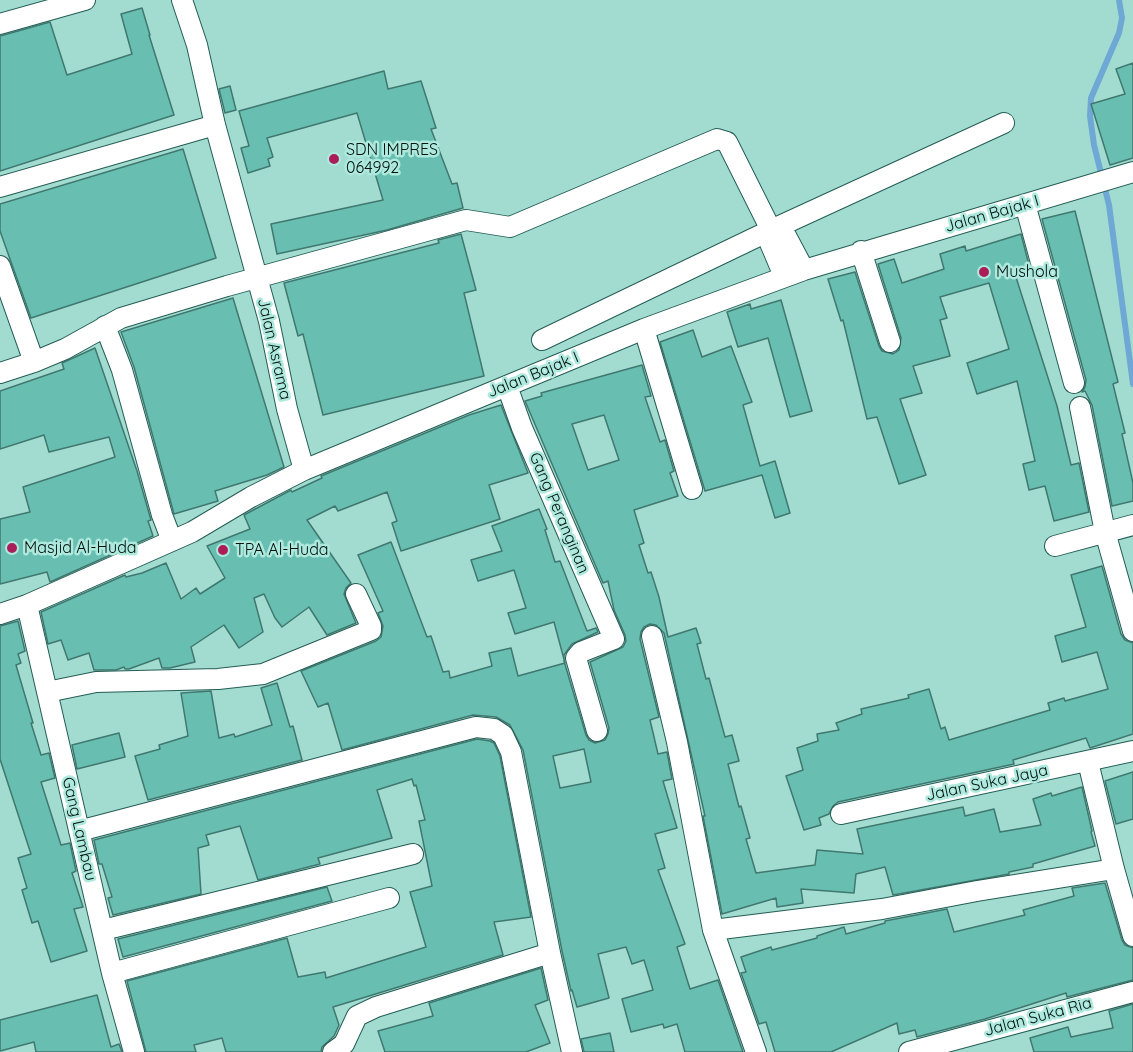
<!DOCTYPE html>
<style>
body{margin:0}
canvas{display:block;background:#a2dcd1}
</style>
<canvas width="1133" height="1052"></canvas>
<script>
const g = document.querySelector('canvas').getContext('2d');
g.lineJoin = 'round';
function shape(rows) {
  const path = new Path2D();
  for (const r of rows) {
    path.moveTo(r[0], r[1]);
    for (let i = 2; i < r.length; i += 2) path.lineTo(r[i], r[i + 1]);
  }
  return path;
}
function trace(path, color, width, dash) {
  g.strokeStyle = color;
  g.lineWidth = width;
  g.lineCap = dash ? 'butt' : 'round';
  g.setLineDash(dash || []);
  g.stroke(path);
}
function fillPath(path, color) {
  g.fillStyle = color;
  g.fill(path, 'evenodd');
}
function label(font, color, halo, rows, align = 'center') {
  g.font = font + ' Quicksand,sans-serif';
  g.lineWidth = 5;
  g.setLineDash([]);
  g.textBaseline = 'middle';
  g.strokeStyle = halo;
  g.fillStyle = color;
  for (const [text, x, y, turn = 0] of rows) {
    g.save();
    g.translate(x, y);
    g.rotate((+turn || 0) * Math.PI / 180);
    g.textAlign = isNaN(turn) ? turn : align;
    if (halo) g.strokeText(text, 0, 0);
    g.fillText(text, 0, 0);
    g.restore();
  }
}
trace(shape([
 [1119,0,1122,18,1119,33,1091,98,1090,116,1094,145,1109,205,1133,384]
]), '#6fa8d4', 6);
const building = shape([
 [142,8,150,35,149,35,174,115,0,171,0,36,50,22,67,75,132,54,121,14,142,8],
 [1133,63,1133,158,1110,165,1091,104,1125,94,1116,69,1133,63],
 [384,71,388,89,421,81,436,128,431,129,452,184,457,183,463,208,387,230,277,254,271,224,383,200,357,113,267,138,273,157,268,159,270,166,248,173,241,148,249,146,239,111,384,71],
 [230,86,236,110,225,113,219,89,230,86],
 [183,149,216,258,31,318,0,231,0,204,183,149],
 [1075,211,1118,382,1113,384,1125,433,1122,434,1133,483,1133,501,1112,506,1092,405,1085,391,1082,392,1085,387,1086,380,1042,219,1075,211],
 [461,234,476,290,464,293,484,376,323,415,303,334,298,336,284,283,439,243,438,240,461,234],
 [1021,234,1030,269,1015,274,1057,406,1071,465,1079,463,1089,512,1054,521,1045,486,1029,490,1023,464,1035,461,1017,381,977,394,967,363,1009,349,989,283,940,297,947,318,940,320,950,356,913,366,922,393,900,399,926,475,899,484,877,417,867,419,843,320,841,321,828,279,855,272,879,346,882,351,893,354,899,350,901,338,878,264,894,259,902,283,944,269,940,254,965,246,966,251,1021,234],
 [233,298,284,467,267,475,215,491,218,501,174,514,134,367,121,332,233,298],
 [781,300,812,411,790,417,768,338,738,347,727,312,750,304,751,309,781,300],
 [693,330,702,357,731,346,752,402,743,405,760,466,775,461,790,513,775,518,762,475,705,491,660,342,693,330],
 [95,348,137,471,151,520,148,521,153,536,50,582,47,572,0,584,0,519,30,512,23,487,115,457,109,437,49,452,44,435,0,449,0,391,64,369,62,363,95,348],
 [642,365,651,396,645,397,660,442,665,440,674,471,670,473,678,496,634,510,644,543,639,545,648,573,651,572,659,597,668,637,696,628,701,643,697,644,706,679,709,678,725,737,732,735,739,761,728,764,739,807,741,806,750,838,746,839,756,873,815,865,817,850,863,854,857,829,963,807,965,816,994,809,1000,832,1041,825,1033,799,1051,793,1052,796,1082,787,1092,831,1091,832,1095,846,1033,864,1033,867,1009,872,1009,874,893,895,885,867,856,874,854,893,801,889,803,903,777,907,776,898,722,914,703,816,705,816,664,633,656,625,650,624,644,627,641,632,640,639,659,717,650,720,658,754,667,752,672,779,663,781,677,828,655,834,665,868,658,870,685,944,677,947,690,989,718,980,743,1052,685,1052,677,1024,664,1028,663,1024,631,1032,622,999,653,990,644,960,632,964,626,947,598,954,609,998,577,1007,572,990,571,991,562,951,523,750,510,725,496,717,473,715,342,750,328,703,318,707,301,671,376,641,381,637,383,626,378,613,383,611,358,555,391,542,427,637,431,636,443,672,449,671,450,678,492,666,489,653,511,648,518,676,565,663,554,622,515,634,508,613,526,608,514,570,478,581,471,560,502,551,492,526,539,509,547,529,545,530,555,562,560,561,587,631,596,628,598,632,572,644,564,655,564,661,586,735,589,740,595,743,605,740,608,734,609,728,590,662,623,647,626,641,625,635,614,610,608,581,603,583,525,401,542,396,541,393,642,365],
 [604,415,619,460,588,470,572,424,604,415],
 [584,749,591,782,560,788,553,756,584,749],
 [501,405,528,473,489,485,500,519,401,551,392,523,397,521,387,492,338,511,335,506,307,520,351,583,346,588,344,594,356,623,327,635,309,607,282,627,275,618,264,594,254,598,263,632,239,648,224,625,191,647,195,662,170,668,162,668,159,658,129,669,125,669,124,667,116,670,94,670,89,653,68,660,61,640,48,644,41,612,125,575,126,577,142,573,166,563,181,599,196,588,200,594,225,578,207,546,250,529,244,515,291,490,292,492,322,478,321,476,469,415,501,405],
 [1102,566,1121,634,1125,640,1133,643,1133,734,1090,748,1086,738,1013,760,1014,764,838,802,833,806,829,814,819,818,821,825,804,830,786,776,803,770,797,748,818,741,817,734,839,730,836,723,862,714,861,709,909,698,908,695,929,689,941,729,945,727,949,740,1050,710,1048,703,1064,698,1065,701,1108,689,1097,652,1062,662,1055,636,1086,627,1071,575,1102,566],
 [18,621,25,651,18,654,21,663,16,665,33,723,31,723,41,755,49,753,55,778,41,782,61,845,70,843,76,871,72,873,83,907,74,909,87,951,51,962,38,921,32,923,22,890,27,888,18,858,31,854,0,759,0,626,18,621],
 [277,683,290,727,293,726,302,760,148,800,135,756,160,749,159,745,188,736,181,693,211,691,219,738,234,734,235,737,272,725,261,688,277,683],
 [119,733,125,757,77,769,72,745,119,733],
 [477,739,490,741,494,743,500,756,531,917,494,922,503,955,333,1007,339,1025,334,1036,322,1047,321,1052,226,1052,222,1038,194,1045,196,1052,146,1052,127,981,287,938,298,977,325,972,326,978,426,947,410,892,432,886,419,821,425,820,416,785,414,786,412,779,377,790,392,838,318,858,320,864,258,880,240,826,206,835,209,845,198,848,201,894,113,915,108,898,112,897,102,864,99,864,94,840,477,739],
 [1133,772,1133,819,1116,824,1105,781,1133,772],
 [1105,883,1122,940,1125,945,1133,948,1133,980,1067,997,1066,993,985,1019,917,1037,915,1030,899,1034,897,1023,831,1052,775,1052,766,1022,759,1024,741,973,746,972,741,957,771,947,772,950,817,938,817,936,844,927,846,934,885,923,885,921,947,909,954,932,1025,915,1023,910,1074,896,1072,888,1105,883],
 [327,887,332,901,123,957,118,939,327,887],
 [541,968,548,1000,535,1005,550,1043,526,1052,385,1052,378,1031,433,1016,429,1003,541,968],
 [97,995,111,1047,119,1044,122,1052,36,1052,34,1042,0,1051,0,1020,97,995],
 [1133,1004,1133,1052,1034,1052,1030,1038,1068,1027,1071,1037,1113,1028,1109,1011,1133,1004],
 [610,1033,614,1052,584,1052,581,1039,610,1033]
]);
fillPath(building, '#68bfb1');
trace(building, '#40786f', 1.5);
const minor = shape([
 [182,0,197,45,215,125,269,321,287,409,304,470],
 [0,24,85,0],
 [0,187,215,125],
 [1025,204,1074,383],
 [771,230,786,236,804,270],
 [861,251,890,342],
 [0,266,34,362],
 [105,326,122,370,162,515,172,541],
 [644,329,692,489],
 [542,340,771,230,1004,123],
 [0,373,34,362,65,349,121,318,227,286,466,220,510,227,717,139,727,142,771,230,770,243,784,276],
 [507,386,522,428,614,639,581,652,576,658,597,731],
 [1080,407,1105,532,1133,631],
 [1055,546,1133,525],
 [27,605,112,973,134,1052],
 [0,614,27,605,192,532,251,497,304,470,644,329,804,270,1133,172],
 [652,636,677,742,713,930],
 [47,692,96,682,218,679,263,674,371,630,371,626,356,594],
 [1088,762,1114,869,1133,936],
 [841,814,1133,751],
 [79,831,476,727,494,729,503,735,511,752,550,953,572,1052],
 [103,930,413,854],
 [112,973,389,898],
 [333,1052,344,1044,357,1016,376,1007,550,953],
 [756,1052,713,930,882,909,977,891,1114,869],
 [909,1052,1133,992]
]);
trace(minor, '#245d54', 22);
trace(minor, '#fff', 20);
for (const [x, y, r, color] of [
 [334,159,6,"#ab1d59"],
 [984,272,6,"#ab1d59"],
 [12,548,6,"#ab1d59"],
 [223,550,6,"#ab1d59"]
]) {
  const dot = new Path2D();
  dot.arc(x, y, r, 0, 2 * Math.PI);
  g.fillStyle = color;
  g.fill(dot);
  trace(dot, '#aee9de', 2);
}
label('16px', '#00110e', '#aee9de', [
 ["SDN IMPRES",346,150],
 ["064992",346,168],
 ["Mushola",996,272],
 ["Masjid Al-Huda",24,548],
 ["TPA Al-Huda",235,550]
], 'left');
label('16px', '#00110e', '#aee9de', [
 ["Jalan Bajak I",992,214,-16],
 ["Jalan Asrama",274,349,77],
 ["Jalan Bajak I",533,375,-22],
 ["Gang Peranginan",559,513,67],
 ["Jalan Suka Jaya",987,783,-12],
 ["Gang Lambau",79,829,77],
 ["Jalan Suka Ria",1038,1017,-15]
]);
</script>
